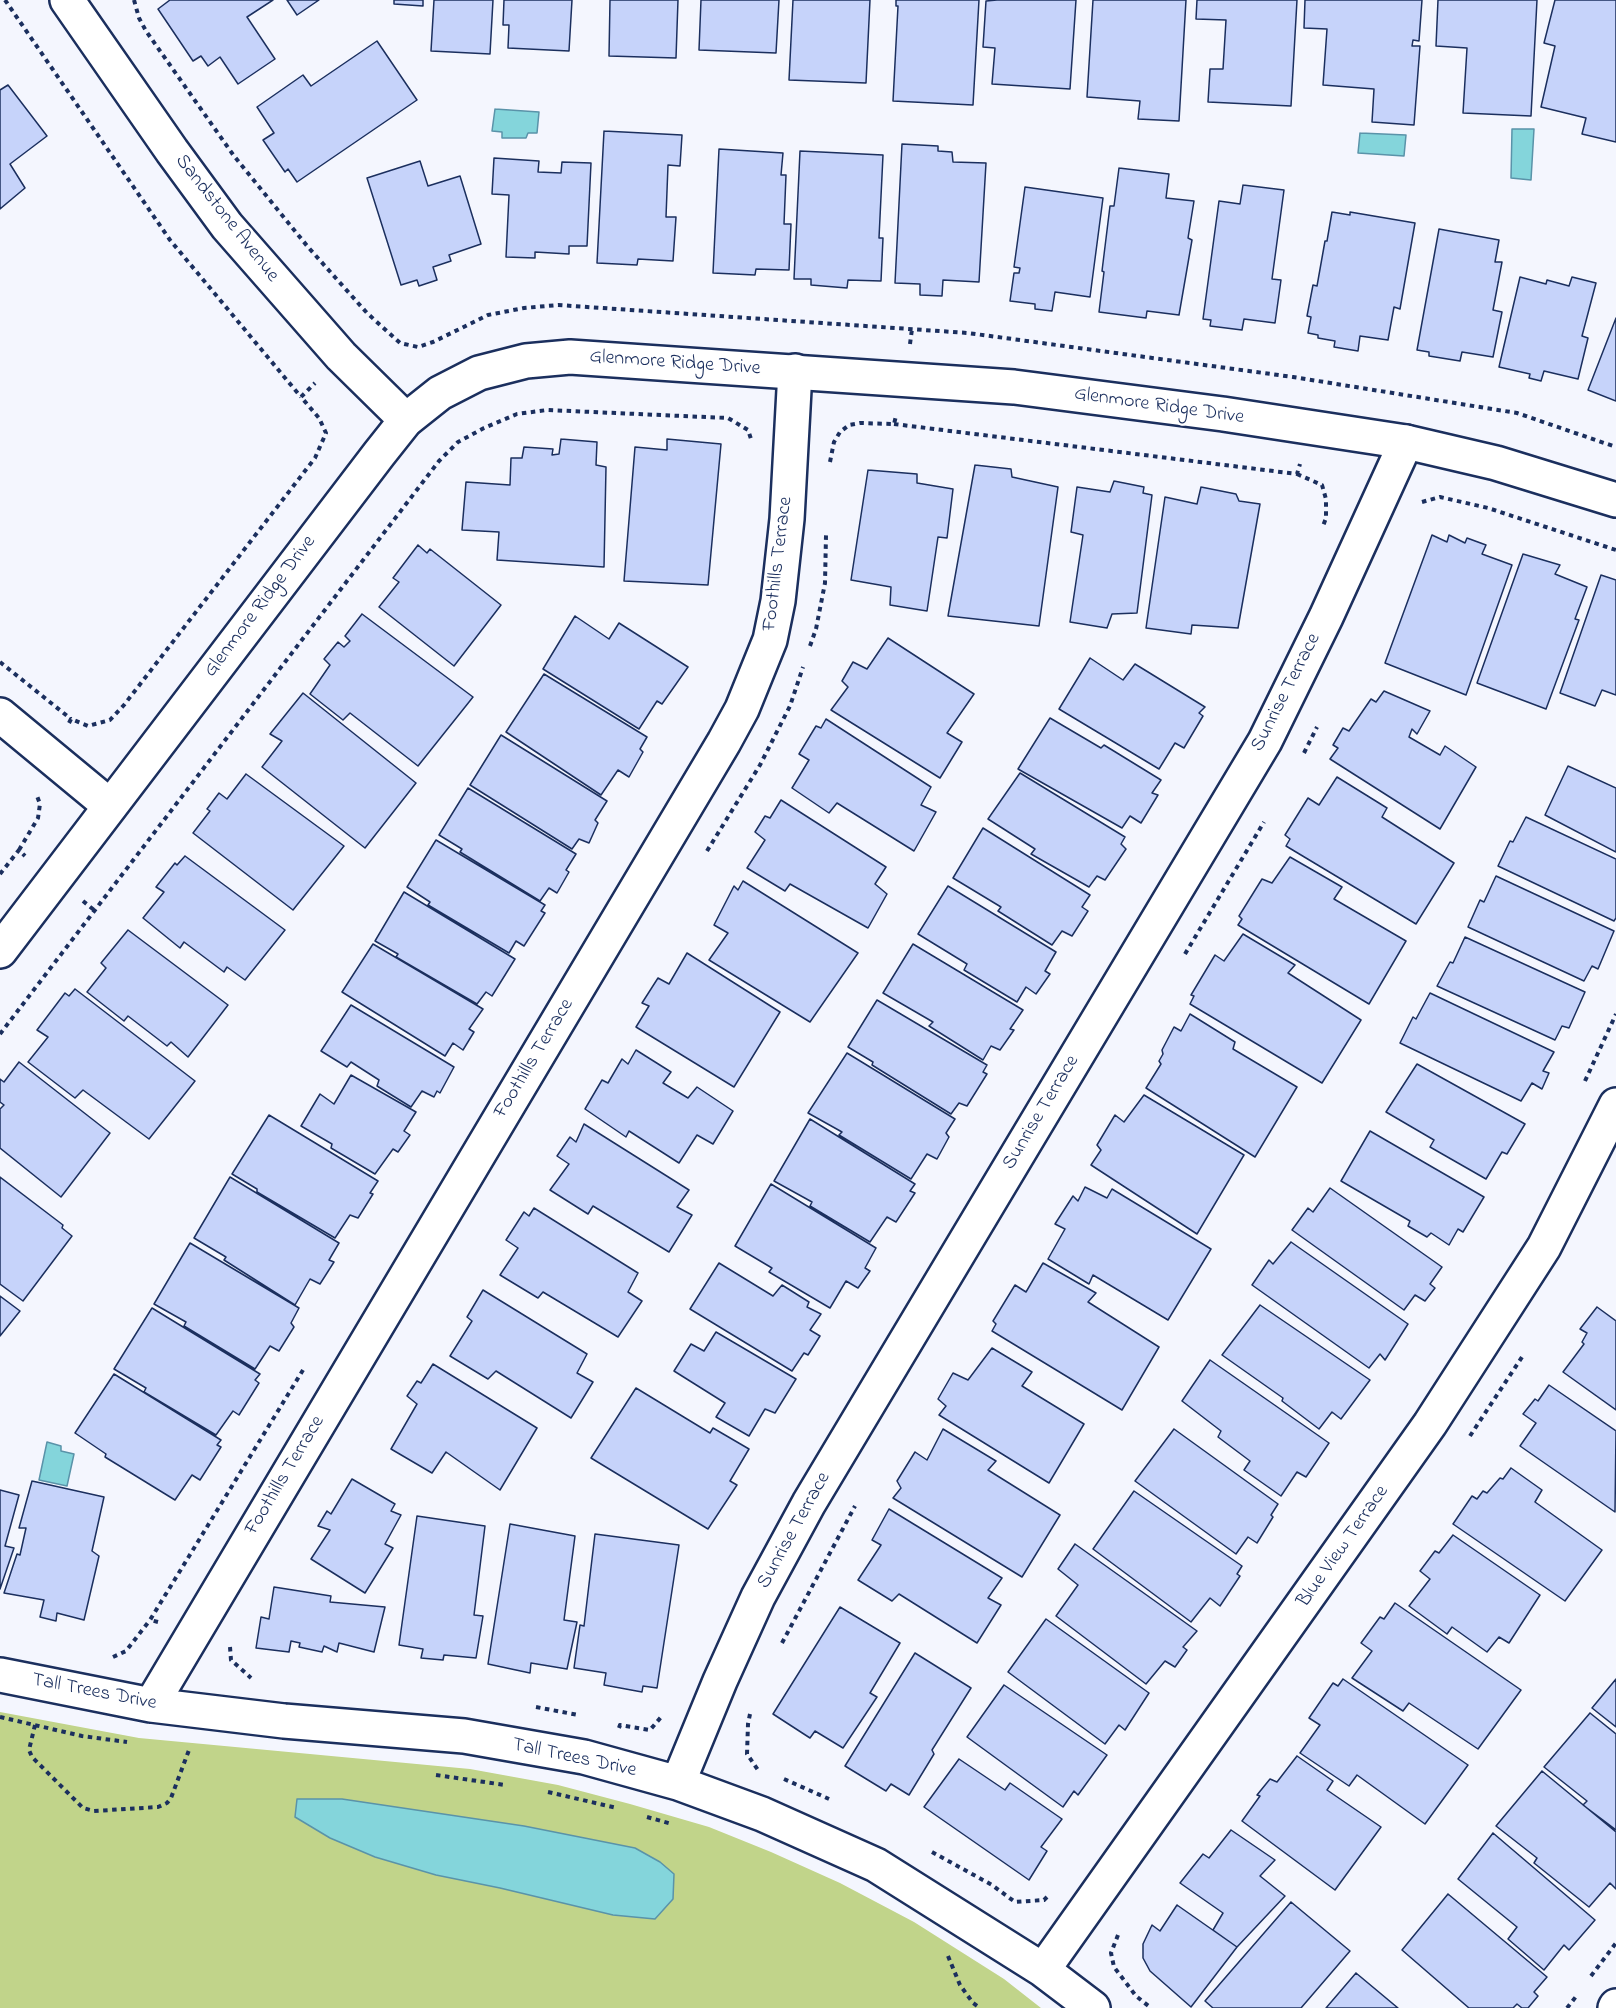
<!DOCTYPE html>
<style>
body{margin:0}
canvas{display:block;background:#f4f6fe}
</style>
<canvas width="1616" height="2008"></canvas>
<script>
const g = document.querySelector('canvas').getContext('2d');
g.lineJoin = 'round';
function fillPath(path, color) {
  g.fillStyle = color;
  g.fill(path, 'evenodd');
}
function shape(rows) {
  const path = new Path2D();
  for (const r of rows) {
    path.moveTo(r[0], r[1]);
    for (let i = 2; i < r.length; i += 2) path.lineTo(r[i], r[i + 1]);
  }
  return path;
}
function trace(path, color, width, dash) {
  g.strokeStyle = color;
  g.lineWidth = width;
  g.lineCap = dash ? 'butt' : 'round';
  g.setLineDash(dash || []);
  g.stroke(path);
}
function label(font, color, halo, rows, align = 'center') {
  g.font = font + ' "Indie Flower",sans-serif';
  g.lineWidth = 4.5;
  g.setLineDash([]);
  g.textBaseline = 'middle';
  g.strokeStyle = halo;
  g.fillStyle = color;
  for (const [text, x, y, turn = 0] of rows) {
    g.save();
    g.translate(x, y);
    g.rotate((+turn || 0) * Math.PI / 180);
    g.textAlign = isNaN(turn) ? turn : align;
    if (halo) g.strokeText(text, 0, 0);
    g.fillText(text, 0, 0);
    g.restore();
  }
}
fillPath(shape([
 [0,1712,139,1738,470,1769,558,1785,630,1804,709,1827,771,1852,840,1883,914,1922,1004,1979,1041,2008,0,2008]
]), '#c1d48a');
const water = shape([
 [495,109,539,112,537,133,528,133,526,138,502,138,502,132,492,131,495,109],
 [1512,129,1534,129,1531,180,1511,178,1512,129],
 [1360,133,1406,135,1404,156,1358,153,1360,133],
 [47,1442,61,1446,61,1451,74,1454,67,1486,39,1480,47,1442],
 [297,1799,342,1799,524,1826,635,1848,660,1862,674,1874,673,1899,655,1919,613,1915,500,1888,436,1875,375,1857,330,1838,295,1817,297,1799]
]);
fillPath(water, '#84d5db');
trace(water, '#5a93a9', 1.5);
const building = shape([
 [170,0,273,0,247,17,275,59,238,84,220,57,208,66,201,56,193,61,158,9,170,0],
 [287,0,319,0,297,15,287,0],
 [394,0,423,0,423,6,394,4,394,0],
 [434,0,493,0,490,54,431,51,434,0],
 [504,0,572,0,569,51,508,48,509,25,503,25,504,0],
 [610,0,678,0,676,58,609,56,610,0],
 [701,0,779,0,776,53,699,50,701,0],
 [793,0,870,0,866,83,789,80,793,0],
 [896,0,979,0,973,105,893,101,898,6,896,6,896,0],
 [997,0,1076,0,1070,89,992,84,995,48,983,47,986,1,997,0],
 [1093,0,1186,0,1179,121,1138,119,1140,101,1087,97,1093,0],
 [1197,0,1297,0,1291,106,1208,102,1210,69,1223,69,1226,20,1196,19,1197,0],
 [1305,0,1422,0,1419,41,1413,40,1412,46,1420,46,1414,125,1372,122,1374,89,1323,85,1327,29,1304,28,1305,0],
 [1438,0,1537,0,1531,116,1463,113,1467,48,1436,46,1438,0],
 [1555,0,1616,0,1616,142,1582,134,1586,118,1541,107,1555,46,1544,43,1555,0],
 [377,41,417,100,297,182,288,169,285,172,263,140,274,133,257,107,303,75,311,86,377,41],
 [8,85,47,136,10,164,25,188,0,209,0,90,8,85],
 [604,131,682,135,680,166,668,165,666,217,676,217,673,261,638,259,637,265,597,263,604,131],
 [902,144,938,146,938,151,952,152,953,162,986,163,979,282,943,280,942,296,920,295,920,284,895,283,902,144],
 [719,149,783,153,781,175,786,175,784,224,791,224,789,270,756,269,755,275,713,273,719,149],
 [800,151,883,155,879,238,883,238,881,281,848,280,847,288,811,285,811,279,794,279,800,151],
 [494,158,539,161,538,172,561,173,562,162,591,163,587,246,569,246,569,254,535,252,535,258,506,257,509,195,492,194,494,158],
 [420,161,428,186,460,176,481,244,449,255,451,261,433,267,437,280,419,286,417,280,401,285,367,178,420,161],
 [1119,168,1169,174,1166,198,1194,201,1188,238,1192,240,1179,315,1147,311,1146,318,1099,312,1104,272,1102,271,1110,206,1114,206,1119,168],
 [1243,185,1284,190,1272,279,1281,280,1275,323,1244,319,1242,330,1210,326,1211,320,1203,319,1219,201,1240,204,1243,185],
 [1025,187,1103,198,1090,297,1055,292,1052,311,1035,309,1035,304,1010,301,1014,273,1019,273,1020,268,1014,267,1025,187],
 [1332,212,1350,215,1350,212,1415,223,1400,309,1394,307,1388,340,1360,336,1358,351,1334,347,1335,341,1318,338,1318,335,1308,333,1311,317,1307,316,1313,285,1317,286,1325,241,1327,241,1332,212],
 [1439,229,1499,240,1495,262,1502,262,1493,310,1502,312,1493,357,1462,352,1460,361,1429,356,1429,352,1417,350,1439,229],
 [1520,277,1546,284,1547,280,1569,286,1572,277,1596,283,1582,336,1588,338,1578,379,1544,371,1541,381,1529,378,1530,374,1499,367,1520,277],
 [1616,318,1616,401,1588,390,1616,318],
 [561,439,597,442,596,465,606,467,604,567,497,560,499,532,462,530,466,482,510,485,511,458,522,458,524,447,553,449,552,455,559,454,561,439],
 [667,439,721,444,708,585,624,581,635,447,667,450,667,439],
 [975,465,1011,469,1012,477,1058,487,1039,626,948,616,975,465],
 [868,470,917,474,917,483,953,489,947,538,938,537,927,611,890,605,891,587,851,580,868,470],
 [1114,481,1144,487,1143,493,1152,495,1137,613,1112,614,1107,628,1070,622,1083,535,1071,532,1077,487,1110,492,1114,481],
 [1201,487,1236,494,1239,501,1260,504,1238,628,1192,625,1191,634,1146,628,1165,497,1197,504,1201,487],
 [1432,535,1447,542,1449,535,1465,543,1467,538,1486,545,1482,554,1512,565,1466,695,1385,663,1432,535],
 [418,545,427,553,430,549,501,605,454,666,379,607,399,582,393,578,418,545],
 [1523,554,1560,565,1555,574,1587,587,1575,619,1579,620,1546,709,1477,683,1523,554],
 [1601,575,1616,580,1616,695,1602,690,1595,706,1560,693,1601,575],
 [362,614,473,697,418,766,350,713,343,720,310,694,330,665,324,659,338,642,344,647,350,641,345,636,362,614],
 [575,616,609,639,619,623,688,667,662,704,657,701,639,729,543,669,575,616],
 [888,638,974,694,947,733,962,742,940,778,831,710,848,687,842,681,853,662,867,669,888,638],
 [1090,658,1123,680,1135,664,1205,707,1199,713,1203,716,1184,748,1175,743,1159,769,1059,709,1090,658],
 [544,674,647,737,640,749,643,752,629,777,618,770,601,795,506,732,544,674],
 [1384,691,1430,711,1417,734,1412,729,1409,737,1440,755,1445,746,1476,767,1440,829,1330,759,1338,748,1333,745,1343,728,1349,731,1371,699,1376,702,1384,691],
 [303,693,416,783,365,848,262,767,282,741,270,734,303,693],
 [1050,718,1101,748,1104,745,1161,780,1152,793,1158,795,1141,823,1130,816,1122,828,1018,769,1050,718],
 [826,719,931,787,921,805,936,812,914,851,837,803,829,813,792,788,809,760,799,754,816,726,821,728,826,719],
 [501,735,607,801,595,820,598,823,589,843,579,839,572,849,470,785,501,735],
 [1568,766,1616,788,1616,852,1545,815,1568,766],
 [1020,773,1125,837,1121,844,1126,849,1105,880,1097,876,1089,887,1031,854,1035,849,988,819,1020,773],
 [246,774,344,846,293,910,193,833,210,811,207,809,219,793,227,799,246,774],
 [1337,777,1387,808,1382,817,1454,863,1416,924,1286,846,1290,839,1285,835,1308,798,1319,805,1337,777],
 [468,788,576,854,566,870,569,872,557,893,549,888,540,901,460,852,462,849,439,835,468,788],
 [781,800,886,867,875,884,887,894,868,928,790,884,785,891,747,868,765,840,755,832,765,816,770,818,781,800],
 [1526,817,1616,859,1616,918,1614,921,1498,866,1510,841,1513,842,1526,817],
 [983,828,1090,895,1082,907,1088,911,1072,936,1062,931,1052,945,998,911,1001,907,953,878,983,828],
 [436,840,545,905,541,911,545,913,524,946,516,941,509,953,428,905,430,902,407,887,436,840],
 [185,856,285,930,245,980,227,967,224,972,184,942,180,948,143,918,164,892,156,887,175,863,177,865,185,856],
 [1290,857,1342,887,1334,899,1406,941,1369,1004,1238,925,1242,919,1239,916,1262,879,1272,883,1290,857],
 [1496,876,1614,931,1598,969,1592,966,1584,981,1468,927,1480,900,1484,902,1496,876],
 [743,881,858,953,810,1022,709,960,728,933,714,925,734,886,738,890,743,881],
 [948,886,1056,952,1045,971,1050,974,1036,994,1026,987,1017,1002,964,970,967,964,918,934,948,886],
 [404,892,515,959,492,996,486,992,477,1004,396,957,398,954,375,941,404,892],
 [128,930,228,1005,188,1057,171,1042,167,1046,128,1016,124,1021,87,992,106,968,101,963,128,930],
 [1243,934,1295,965,1288,973,1361,1020,1322,1083,1190,1004,1194,996,1191,995,1215,955,1224,961,1243,934],
 [1465,937,1585,992,1569,1028,1562,1026,1555,1040,1437,986,1450,962,1453,963,1465,937],
 [373,944,483,1009,469,1029,474,1032,463,1050,453,1043,445,1056,342,992,373,944],
 [913,944,1023,1010,1010,1029,1014,1030,1000,1050,991,1046,983,1060,929,1026,933,1022,883,993,913,944],
 [687,953,780,1012,734,1087,636,1027,649,1006,642,1003,658,978,669,984,687,953],
 [75,989,195,1081,149,1139,83,1090,75,1098,28,1062,48,1037,37,1030,65,993,69,996,75,989],
 [1430,993,1554,1052,1543,1071,1549,1073,1542,1089,1532,1083,1521,1101,1400,1043,1413,1017,1416,1019,1430,993],
 [877,1000,987,1065,983,1072,987,1074,967,1106,959,1103,951,1114,872,1065,873,1062,848,1047,877,1000],
 [351,1005,454,1067,440,1093,437,1091,434,1097,422,1091,411,1107,377,1086,379,1080,351,1062,347,1067,321,1051,351,1005],
 [1190,1014,1235,1042,1233,1049,1297,1087,1255,1157,1146,1088,1161,1064,1159,1061,1163,1054,1162,1050,1174,1027,1181,1031,1190,1014],
 [636,1050,671,1072,663,1083,688,1098,697,1087,733,1111,713,1144,697,1135,679,1163,629,1131,626,1137,585,1109,602,1080,608,1083,622,1059,628,1064,636,1050],
 [847,1053,955,1119,946,1133,949,1137,937,1159,927,1154,911,1179,839,1135,842,1132,808,1113,847,1053],
 [19,1062,110,1133,61,1197,0,1148,0,1109,4,1105,0,1102,0,1079,4,1082,19,1062],
 [1417,1064,1525,1124,1507,1154,1502,1152,1486,1179,1430,1147,1434,1140,1386,1112,1417,1064],
 [351,1075,416,1112,404,1131,410,1135,398,1152,393,1149,375,1174,331,1148,332,1144,301,1126,320,1094,334,1104,351,1075],
 [1144,1095,1244,1155,1197,1234,1091,1165,1101,1150,1097,1145,1115,1115,1124,1122,1144,1095],
 [269,1115,378,1181,370,1193,373,1194,358,1218,350,1215,335,1238,257,1192,257,1189,232,1174,269,1115],
 [810,1119,915,1184,910,1191,915,1193,896,1222,887,1217,870,1242,810,1206,812,1202,774,1181,810,1119],
 [584,1124,689,1190,677,1207,692,1215,669,1252,593,1206,588,1214,550,1190,569,1164,557,1156,570,1137,576,1142,584,1124],
 [1370,1131,1484,1197,1463,1232,1458,1229,1449,1245,1431,1233,1427,1237,1408,1226,1410,1221,1341,1181,1370,1131],
 [0,1177,63,1225,62,1228,72,1236,23,1301,0,1284,0,1177],
 [230,1177,339,1243,329,1260,334,1262,320,1284,310,1279,295,1305,224,1260,226,1257,194,1238,230,1177],
 [771,1184,876,1248,865,1268,870,1271,858,1288,846,1281,830,1308,769,1272,772,1268,735,1246,771,1184],
 [1085,1187,1107,1198,1112,1189,1211,1249,1168,1320,1093,1275,1089,1284,1048,1259,1065,1229,1055,1224,1073,1196,1078,1201,1085,1187],
 [1330,1188,1442,1267,1430,1284,1435,1288,1425,1301,1415,1295,1404,1310,1292,1230,1308,1208,1313,1212,1330,1188],
 [534,1208,638,1273,628,1292,642,1301,618,1337,543,1292,538,1298,500,1275,518,1248,506,1240,524,1212,529,1216,534,1208],
 [1291,1242,1408,1324,1385,1360,1380,1354,1369,1368,1252,1285,1269,1260,1273,1264,1291,1242],
 [190,1243,299,1308,291,1323,294,1327,279,1351,270,1346,255,1369,184,1326,186,1322,154,1304,190,1243],
 [719,1263,773,1296,782,1285,809,1302,807,1307,821,1314,810,1330,820,1336,808,1355,804,1353,792,1371,690,1309,719,1263],
 [1043,1263,1096,1293,1088,1302,1159,1347,1122,1410,992,1331,996,1324,993,1321,1015,1285,1026,1292,1043,1263],
 [483,1290,587,1354,577,1373,593,1382,571,1418,496,1371,488,1379,450,1356,472,1321,467,1317,483,1290],
 [0,1296,20,1311,0,1336,0,1296],
 [1260,1305,1370,1380,1341,1419,1332,1412,1319,1429,1282,1401,1283,1398,1222,1355,1260,1305],
 [1597,1307,1616,1321,1616,1410,1563,1372,1584,1344,1582,1342,1587,1333,1580,1329,1597,1307],
 [152,1308,260,1374,255,1380,259,1383,239,1415,233,1411,216,1435,144,1392,146,1388,114,1369,152,1308],
 [716,1332,796,1379,775,1413,765,1409,749,1436,716,1417,725,1403,674,1371,691,1344,704,1351,716,1332],
 [992,1348,1032,1372,1022,1386,1084,1424,1049,1483,939,1415,946,1406,938,1399,953,1373,968,1380,992,1348],
 [1210,1360,1329,1443,1306,1477,1297,1472,1281,1496,1244,1470,1250,1461,1218,1437,1221,1431,1182,1401,1210,1360],
 [433,1364,537,1428,500,1490,446,1452,432,1473,391,1449,417,1404,407,1396,417,1381,421,1383,433,1364],
 [114,1374,221,1440,217,1445,221,1447,200,1480,192,1475,175,1500,105,1457,106,1454,75,1433,114,1374],
 [1549,1385,1616,1431,1615,1512,1520,1446,1536,1423,1523,1414,1535,1399,1538,1401,1549,1385],
 [636,1388,710,1433,713,1428,749,1449,730,1481,737,1485,708,1529,591,1458,636,1388],
 [943,1429,996,1461,988,1470,1060,1515,1022,1577,893,1498,901,1488,897,1481,915,1452,927,1460,943,1429],
 [1174,1429,1278,1504,1271,1515,1273,1517,1257,1543,1248,1537,1236,1554,1135,1481,1174,1429],
 [1511,1468,1542,1490,1535,1502,1602,1550,1565,1601,1453,1524,1472,1496,1477,1499,1483,1491,1487,1493,1500,1478,1503,1479,1511,1468],
 [352,1479,395,1504,391,1511,401,1515,385,1544,393,1548,365,1593,311,1559,330,1530,318,1526,327,1511,331,1514,352,1479],
 [32,1481,104,1497,92,1551,99,1556,84,1620,57,1613,56,1621,40,1617,44,1600,4,1593,17,1554,20,1555,26,1528,19,1528,32,1481],
 [0,1490,19,1495,5,1546,14,1548,0,1589,0,1490],
 [1134,1491,1242,1566,1237,1574,1240,1576,1220,1606,1210,1598,1191,1622,1093,1549,1134,1491],
 [889,1509,1002,1578,988,1598,1001,1605,977,1643,899,1594,892,1601,858,1580,881,1545,872,1540,889,1509],
 [417,1516,485,1526,474,1615,483,1616,476,1658,444,1655,443,1660,421,1658,423,1649,399,1645,417,1516],
 [510,1524,575,1536,564,1620,577,1622,567,1669,531,1663,530,1673,488,1664,510,1524],
 [595,1534,679,1545,657,1688,643,1686,642,1692,604,1685,606,1673,574,1668,580,1625,584,1626,595,1534],
 [1453,1535,1540,1595,1509,1643,1499,1637,1487,1652,1452,1627,1447,1634,1409,1606,1430,1579,1420,1571,1435,1551,1439,1553,1453,1535],
 [1075,1544,1197,1631,1183,1647,1187,1650,1175,1667,1165,1661,1146,1684,1056,1616,1078,1585,1058,1569,1075,1544],
 [274,1587,331,1596,330,1602,385,1607,374,1652,339,1643,337,1652,324,1646,322,1652,299,1647,300,1643,291,1641,289,1652,256,1648,261,1617,269,1619,274,1587],
 [1395,1603,1521,1690,1478,1749,1409,1703,1403,1711,1352,1678,1372,1651,1361,1643,1380,1617,1384,1619,1395,1603],
 [840,1607,900,1643,870,1693,877,1697,843,1748,815,1731,810,1738,773,1714,840,1607],
 [1046,1619,1149,1693,1125,1730,1119,1725,1105,1744,1008,1672,1046,1619],
 [915,1653,971,1688,932,1750,934,1754,909,1795,891,1784,886,1791,845,1766,915,1653],
 [1343,1679,1468,1765,1425,1824,1357,1775,1349,1786,1300,1753,1320,1725,1309,1718,1333,1683,1338,1686,1343,1679],
 [1616,1679,1616,1727,1592,1708,1616,1679],
 [1004,1685,1107,1755,1078,1795,1074,1791,1063,1807,967,1737,1004,1685],
 [1590,1713,1616,1734,1616,1830,1583,1805,1587,1801,1544,1767,1590,1713],
 [1297,1756,1333,1781,1327,1790,1381,1827,1335,1890,1242,1821,1260,1796,1257,1795,1270,1779,1277,1782,1297,1756],
 [959,1759,1005,1790,1010,1783,1062,1819,1041,1847,1047,1851,1029,1880,924,1807,959,1759],
 [1542,1771,1616,1832,1616,1889,1610,1883,1589,1907,1534,1863,1537,1858,1496,1826,1542,1771],
 [1231,1830,1275,1860,1260,1876,1285,1896,1237,1947,1213,1930,1223,1913,1180,1883,1203,1854,1209,1858,1231,1830],
 [1493,1833,1595,1920,1569,1950,1564,1945,1544,1970,1508,1939,1517,1927,1458,1879,1493,1833],
 [1448,1894,1547,1977,1534,1992,1538,1996,1528,2008,1522,2008,1517,2004,1513,2008,1469,2008,1402,1950,1448,1894],
 [1291,1902,1350,1951,1301,2008,1213,2008,1205,2001,1291,1902],
 [1177,1905,1237,1947,1191,2007,1150,1971,1143,1958,1143,1944,1152,1925,1160,1931,1177,1905],
 [1356,1973,1398,2008,1326,2008,1356,1973]
]);
fillPath(building, '#c6d3fa');
trace(building, '#1b2f5e', 1.5);
const street = shape([
 [67,0,172,151,227,226,341,356,406,420],
 [0,715,110,806],
 [0,1675,151,1705,284,1721,464,1736,584,1757,678,1783,762,1814,876,1865,1043,1970,1093,2008],
 [151,1705,724,742,742,709,770,640,778,601,787,519,795,371],
 [678,1783,720,1681,758,1597,809,1503,1265,741,1326,617,1406,442],
 [1043,1970,1430,1424,1544,1247,1616,1105],
 [1615,2008,1616,2006]
]);
const secondary = shape([
 [0,951,379,454,406,420,440,393,479,373,526,361,570,357,1014,387,1223,414,1406,442,1496,463,1616,500]
]);
trace(street, '#1b2f5e', 38);
trace(secondary, '#1b2f5e', 38);
trace(shape([
 [5,0,170,240,301,397],
 [134,0,139,18,146,31,234,156,308,247,367,313,400,343,418,347,433,342,488,315,524,308,558,305,968,333,1293,377,1517,413,1616,447],
 [910,344,912,329],
 [894,424,1297,474,1300,464],
 [830,462,834,442,840,432,849,425,860,423,894,424,896,416],
 [1297,474,1322,485,1326,499,1326,518,1323,526],
 [1422,502,1440,497,1488,508,1616,550],
 [810,646,816,629,825,583,826,535],
 [0,662,71,719],
 [69,723,71,719,88,726,110,720,124,705,315,458,326,433,319,418,301,397,315,383],
 [1304,753,1317,727],
 [19,850,38,818,40,804,37,796],
 [707,851,760,765,790,706,803,667],
 [0,874,19,850,25,856],
 [83,901,94,910],
 [1185,954,1264,822],
 [0,1034,439,461,458,442,484,428,517,414,547,410,728,418,748,430,752,442],
 [1585,1081,1616,1014],
 [1470,1436,1522,1357],
 [158,1622,150,1620,303,1370],
 [782,1643,855,1506],
 [230,1647,231,1660,251,1678],
 [113,1657,126,1651,150,1620],
 [536,1707,578,1715],
 [750,1714,748,1724,747,1754,758,1770],
 [0,1717,82,1736,127,1742],
 [35,1725,29,1750,32,1757,83,1808,94,1811,158,1807,167,1803,171,1798,189,1750],
 [619,1728,620,1725,650,1730,662,1716],
 [436,1775,505,1785],
 [784,1779,829,1799],
 [548,1792,617,1808],
 [647,1817,672,1824],
 [932,1852,992,1885,1015,1902,1044,1900,1047,1897],
 [1118,1935,1111,1953,1114,1967,1136,1996,1151,2008],
 [948,1956,960,1985,973,2003,980,2008],
 [1591,1976,1616,1943],
 [1567,2008,1578,1994]
]), '#1b2f5e', 4, [4.5, 4.5]);
trace(street, '#fff', 33);
trace(secondary, '#fff', 33);
label('20px', '#1b2f5e', '#fff', [
 ["Sandstone Avenue",226,219,52],
 ["Glenmore Ridge Drive",675,364,4],
 ["Glenmore Ridge Drive",1159,407,8],
 ["Foothills Terrace",779,564,-83],
 ["Glenmore Ridge Drive",261,607,-53],
 ["Sunrise Terrace",1287,693,-63],
 ["Foothills Terrace",535,1059,-59],
 ["Sunrise Terrace",1042,1113,-59],
 ["Foothills Terrace",286,1476,-59],
 ["Sunrise Terrace",795,1531,-61],
 ["Blue View Terrace",1344,1547,-55],
 ["Tall Trees Drive",94,1693,11],
 ["Tall Trees Drive",574,1759,12]
]);
</script>
